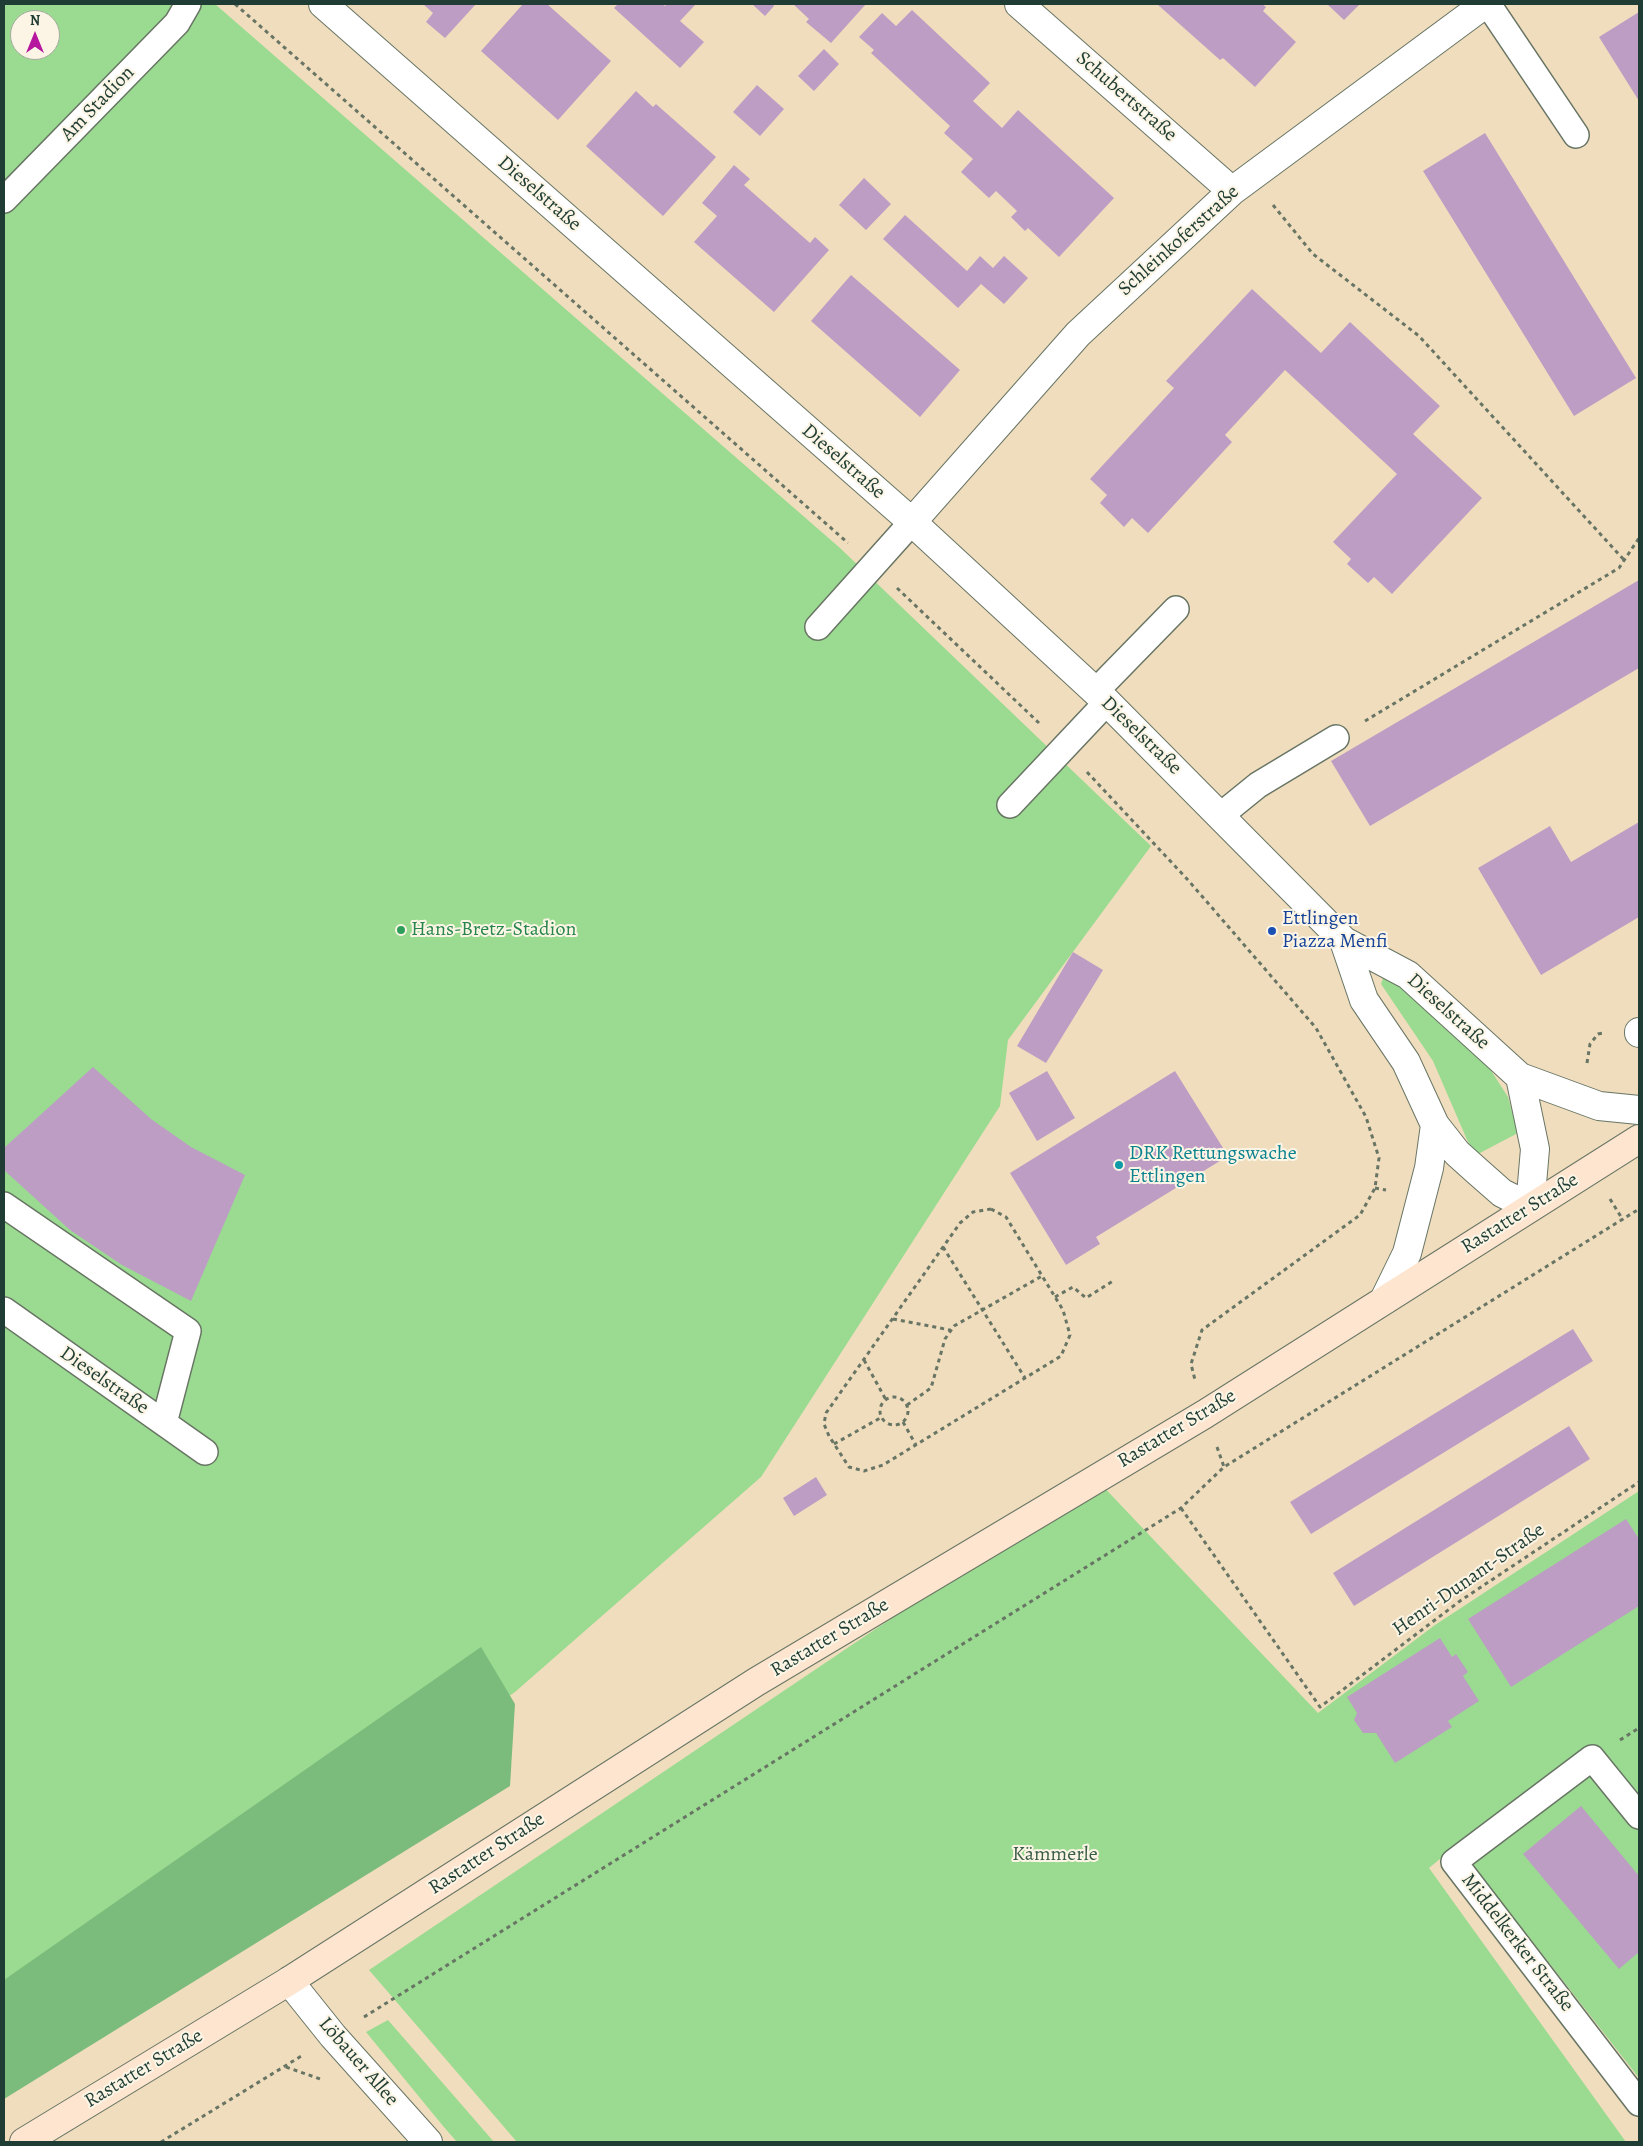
<!DOCTYPE html>
<meta charset="utf-8">
<style>
body{margin:0}
#map{position:relative;width:1643px;height:2146px;overflow:hidden;background:#f0ddbd;font-family:Alegreya,serif}
canvas{display:block}
.frame{position:absolute;inset:0;border:5px solid #1f3d34;pointer-events:none}
.north{position:absolute;left:10px;top:10px;width:50px;height:50px;box-sizing:border-box;background:#fcf5e5;border:1px solid #a4ab9e;border-radius:50%;rotate:0deg;font-size:14px;font-weight:700;line-height:20px;text-align:center;color:#1f3d34}
.north::after{content:'';display:block;margin:auto;width:18px;height:22px;background:#b5179e;clip-path:polygon(50% 0,100% 100%,50% 72%,0 100%)}
</style>
<div id="map">
<canvas width="1643" height="2146"></canvas>
<div class="frame"></div>
<div class="north">N</div>
</div>
<script>
const g = document.querySelector('canvas').getContext('2d');
g.lineJoin = 'round';
function fillPath(path, color) {
  g.fillStyle = color;
  g.fill(path, 'evenodd');
}
function shape(rows) {
  const path = new Path2D();
  for (const r of rows) {
    if (r.length === 3) {
      path.moveTo(r[0] + r[2], r[1]);
      path.arc(r[0], r[1], r[2], 0, 2 * Math.PI);
      continue;
    }
    path.moveTo(r[0], r[1]);
    for (let i = 2; i < r.length; i += 2) path.lineTo(r[i], r[i + 1]);
  }
  return path;
}
function trace(path, color, width, dash) {
  g.strokeStyle = color;
  g.lineWidth = width;
  g.lineCap = dash ? 'butt' : 'round';
  g.setLineDash(dash || []);
  g.stroke(path);
}
function label(font, color, halo, rows, align = 'center') {
  g.font = font + ' Alegreya,serif';
  g.lineWidth = 4;
  g.setLineDash([]);
  g.textBaseline = 'middle';
  g.strokeStyle = halo;
  g.fillStyle = color;
  for (const [text, x, y, turn = 0] of rows) {
    g.save();
    g.translate(x, y);
    g.rotate((+turn || 0) * Math.PI / 180);
    g.textAlign = isNaN(turn) ? turn : align;
    if (halo) g.strokeText(text, 0, 0);
    g.fillText(text, 0, 0);
    g.restore();
  }
}
fillPath(shape([
 [4,4,215,4,840,548,1151,846,1008,1040,1000,1106,761,1477,515,1692,39,2019,4,2020],
 [20,20,50,20,50,50,20,50],
 [1389,977,1490,1069,1508,1097,1518,1133,1478,1154,1468,1142,1433,1061,1381,984,1383,978],
 [1097,1480,1318,1713,1435,1625,1639,1491,1639,2078,1457,1845,1429,1868,1626,2142,517,2142,369,1970],
 [388,2020,494,2142,457,2142,443,2126,366,2032]
]), '#9adb91');
fillPath(shape([
 [481,1647,515,1704,510,1786,4,2099,4,1980]
]), '#7bbb7b');
fillPath(shape([
 [423,4,476,4,445,38,426,22,433,13],
 [523,4,547,4,611,61,558,120,481,51],
 [618,4,662,4,665,6,667,4,696,4,680,21,704,42,680,68,614,8],
 [752,4,773,4,774,6,765,16],
 [793,4,866,4,831,43,806,22,809,19],
 [1157,4,1262,4,1266,7,1263,11,1296,42,1255,87,1223,58,1220,60],
 [1327,4,1360,4,1344,20],
 [912,10,990,83,973,101,1002,128,1018,110,1114,198,1059,257,1028,228,1025,231,1011,217,1017,211,996,191,989,198,961,172,973,159,944,133,950,126,871,53,874,50,859,37,882,13,896,26],
 [1639,12,1639,101,1599,37],
 [824,49,839,64,814,91,798,76],
 [757,85,784,109,760,136,733,112],
 [636,91,653,107,656,104,716,157,663,216,586,146],
 [1485,133,1636,378,1574,416,1423,171],
 [734,165,750,179,744,185,810,243,815,237,829,250,774,312,694,242,717,216,702,203],
 [864,178,891,204,866,230,839,205],
 [905,215,967,271,980,256,993,268,1004,256,1028,278,1004,304,981,284,958,308,883,239],
 [851,275,960,370,920,417,811,321],
 [1252,289,1321,353,1350,322,1440,406,1413,434,1482,498,1392,594,1374,577,1368,583,1347,564,1351,559,1333,542,1397,474,1285,370,1225,435,1232,442,1148,533,1132,518,1124,527,1100,503,1107,495,1090,479,1174,388,1166,381],
 [1639,580,1639,668,1370,826,1331,761],
 [1639,822,1639,917,1541,975,1478,868,1550,826,1571,862],
 [1073,952,1103,970,1046,1063,1017,1046],
 [93,1067,151,1119,191,1147,245,1175,191,1301,122,1265,70,1230,4,1170,4,1148],
 [1047,1071,1075,1118,1037,1141,1009,1093],
 [1175,1071,1228,1156,1096,1237,1100,1244,1066,1265,1010,1173],
 [1573,1329,1593,1361,1311,1534,1290,1502],
 [1569,1426,1590,1459,1354,1606,1333,1573],
 [816,1477,827,1495,794,1516,783,1498],
 [1626,1519,1639,1539,1639,1606,1511,1687,1468,1619],
 [1440,1638,1452,1657,1456,1654,1468,1672,1463,1676,1479,1701,1448,1721,1452,1727,1395,1763,1376,1733,1363,1733,1354,1720,1357,1713,1347,1697],
 [1581,1806,1639,1876,1639,1952,1619,1969,1523,1854]
]), '#bd9dc4');
const service = shape([
 [1488,4,1576,135],
 [4,200,177,23,188,4],
 [818,627,912,522],
 [1095,692,1176,609],
 [1010,805,1107,702],
 [1221,815,1258,785,1336,738],
 [4,1205,188,1331,164,1423],
 [4,1310,205,1452],
 [1639,1816,1592,1758,1454,1862,1639,2103]
]);
const minor = shape([
 [1019,4,1232,191],
 [912,522,1078,334,1232,191,1485,4],
 [1639,1033,1639,1032],
 [289,1981,333,2036,428,2142]
]);
const tertiary = shape([
 [323,4,912,522,1107,702,1344,941,1408,975,1520,1077,1599,1106,1639,1110],
 [1344,941,1364,1000,1406,1062,1435,1125,1457,1153,1477,1171,1502,1193,1530,1207,1535,1149,1520,1077],
 [1384,1300,1407,1253,1429,1168,1435,1125]
]);
const secondary = shape([
 [24,2142,289,1981,756,1682,1205,1414,1639,1139]
]);
trace(service, '#687564', 28);
trace(minor, '#687564', 30);
trace(tertiary, '#687564', 30);
trace(secondary, '#687564', 30);
trace(shape([
 [235,4,848,543],
 [1273,205,1313,254,1419,336,1625,561],
 [897,588,1039,723],
 [1365,721,1619,568,1639,538],
 [1087,772,1188,880,1316,1028,1366,1117,1379,1158,1375,1188,1360,1215,1202,1330,1191,1364,1195,1380],
 [1587,1063,1590,1044,1598,1034,1604,1033],
 [1375,1188,1386,1190],
 [1610,1199,1623,1220],
 [991,1209,1006,1217,1063,1310,1070,1335,1061,1356,883,1465,864,1471,849,1467,829,1436,824,1424,826,1413,960,1223,973,1212,991,1209],
 [943,1247,1025,1378],
 [1055,1297,1073,1287,1086,1298,1113,1281],
 [893,1319,950,1330],
 [864,1360,886,1400],
 [894,1411,14],
 [907,1405,931,1388,945,1339,954,1326,1042,1276],
 [903,1422,916,1445],
 [834,1444,882,1417],
 [1217,1447,1224,1467],
 [1181,1508,1320,1707,1460,1601,1639,1482],
 [1620,1740,1639,1728],
 [364,2017,1181,1508,1224,1467,1639,1209],
 [286,2067,323,2080],
 [161,2142,303,2055]
]), '#687564', 3, [4, 4]);
trace(service, '#fff', 25);
trace(minor, '#fff', 28);
trace(tertiary, '#fff', 28);
trace(secondary, '#fde5d0', 28);
for (const [x, y, r, color] of [
 [401,930,5,"#2e9e5b"],
 [1272,931,5,"#1a4fb4"],
 [1119,1165,5,"#0f9aa8"]
]) {
  const dot = new Path2D();
  dot.arc(x, y, r, 0, 2 * Math.PI);
  g.fillStyle = color;
  g.fill(dot);
  trace(dot, '#fcf5e5', 2);
}
label('20px', '#1f3d34', '#fcf5e5', [
 ["Schubertstraße",1126,97,41],
 ["Am Stadion",98,104,-46],
 ["Dieselstraße",539,194,41],
 ["Schleinkoferstraße",1179,241,-42],
 ["Dieselstraße",843,462,41],
 ["Dieselstraße",1141,736,44],
 ["Dieselstraße",1448,1012,42],
 ["Rastatter Straße",1520,1214,-32],
 ["Dieselstraße",104,1381,35],
 ["Rastatter Straße",1177,1429,-31],
 ["Henri-Dunant-Straße",1469,1580,-35],
 ["Rastatter Straße",830,1638,-31],
 ["Rastatter Straße",487,1854,-33],
 ["Middelkerker Straße",1517,1943,52],
 ["Löbauer Allee",358,2062,49],
 ["Rastatter Straße",144,2069,-31]
]);
label('20px', '#164399', '#fcf5e5', [
 ["Ettlingen",1282,919],
 ["Piazza Menfi",1282,942]
], 'left');
label('20px', '#27864d', '#fcf5e5', [
 ["Hans-Bretz-Stadion",411,930]
], 'left');
label('20px', '#0d838f', '#fcf5e5', [
 ["DRK Rettungswache",1129,1154],
 ["Ettlingen",1129,1177]
], 'left');
label('20px', '#385d47', '#fcf5e5', [
 ["Kämmerle",1055,1855]
]);
</script>
